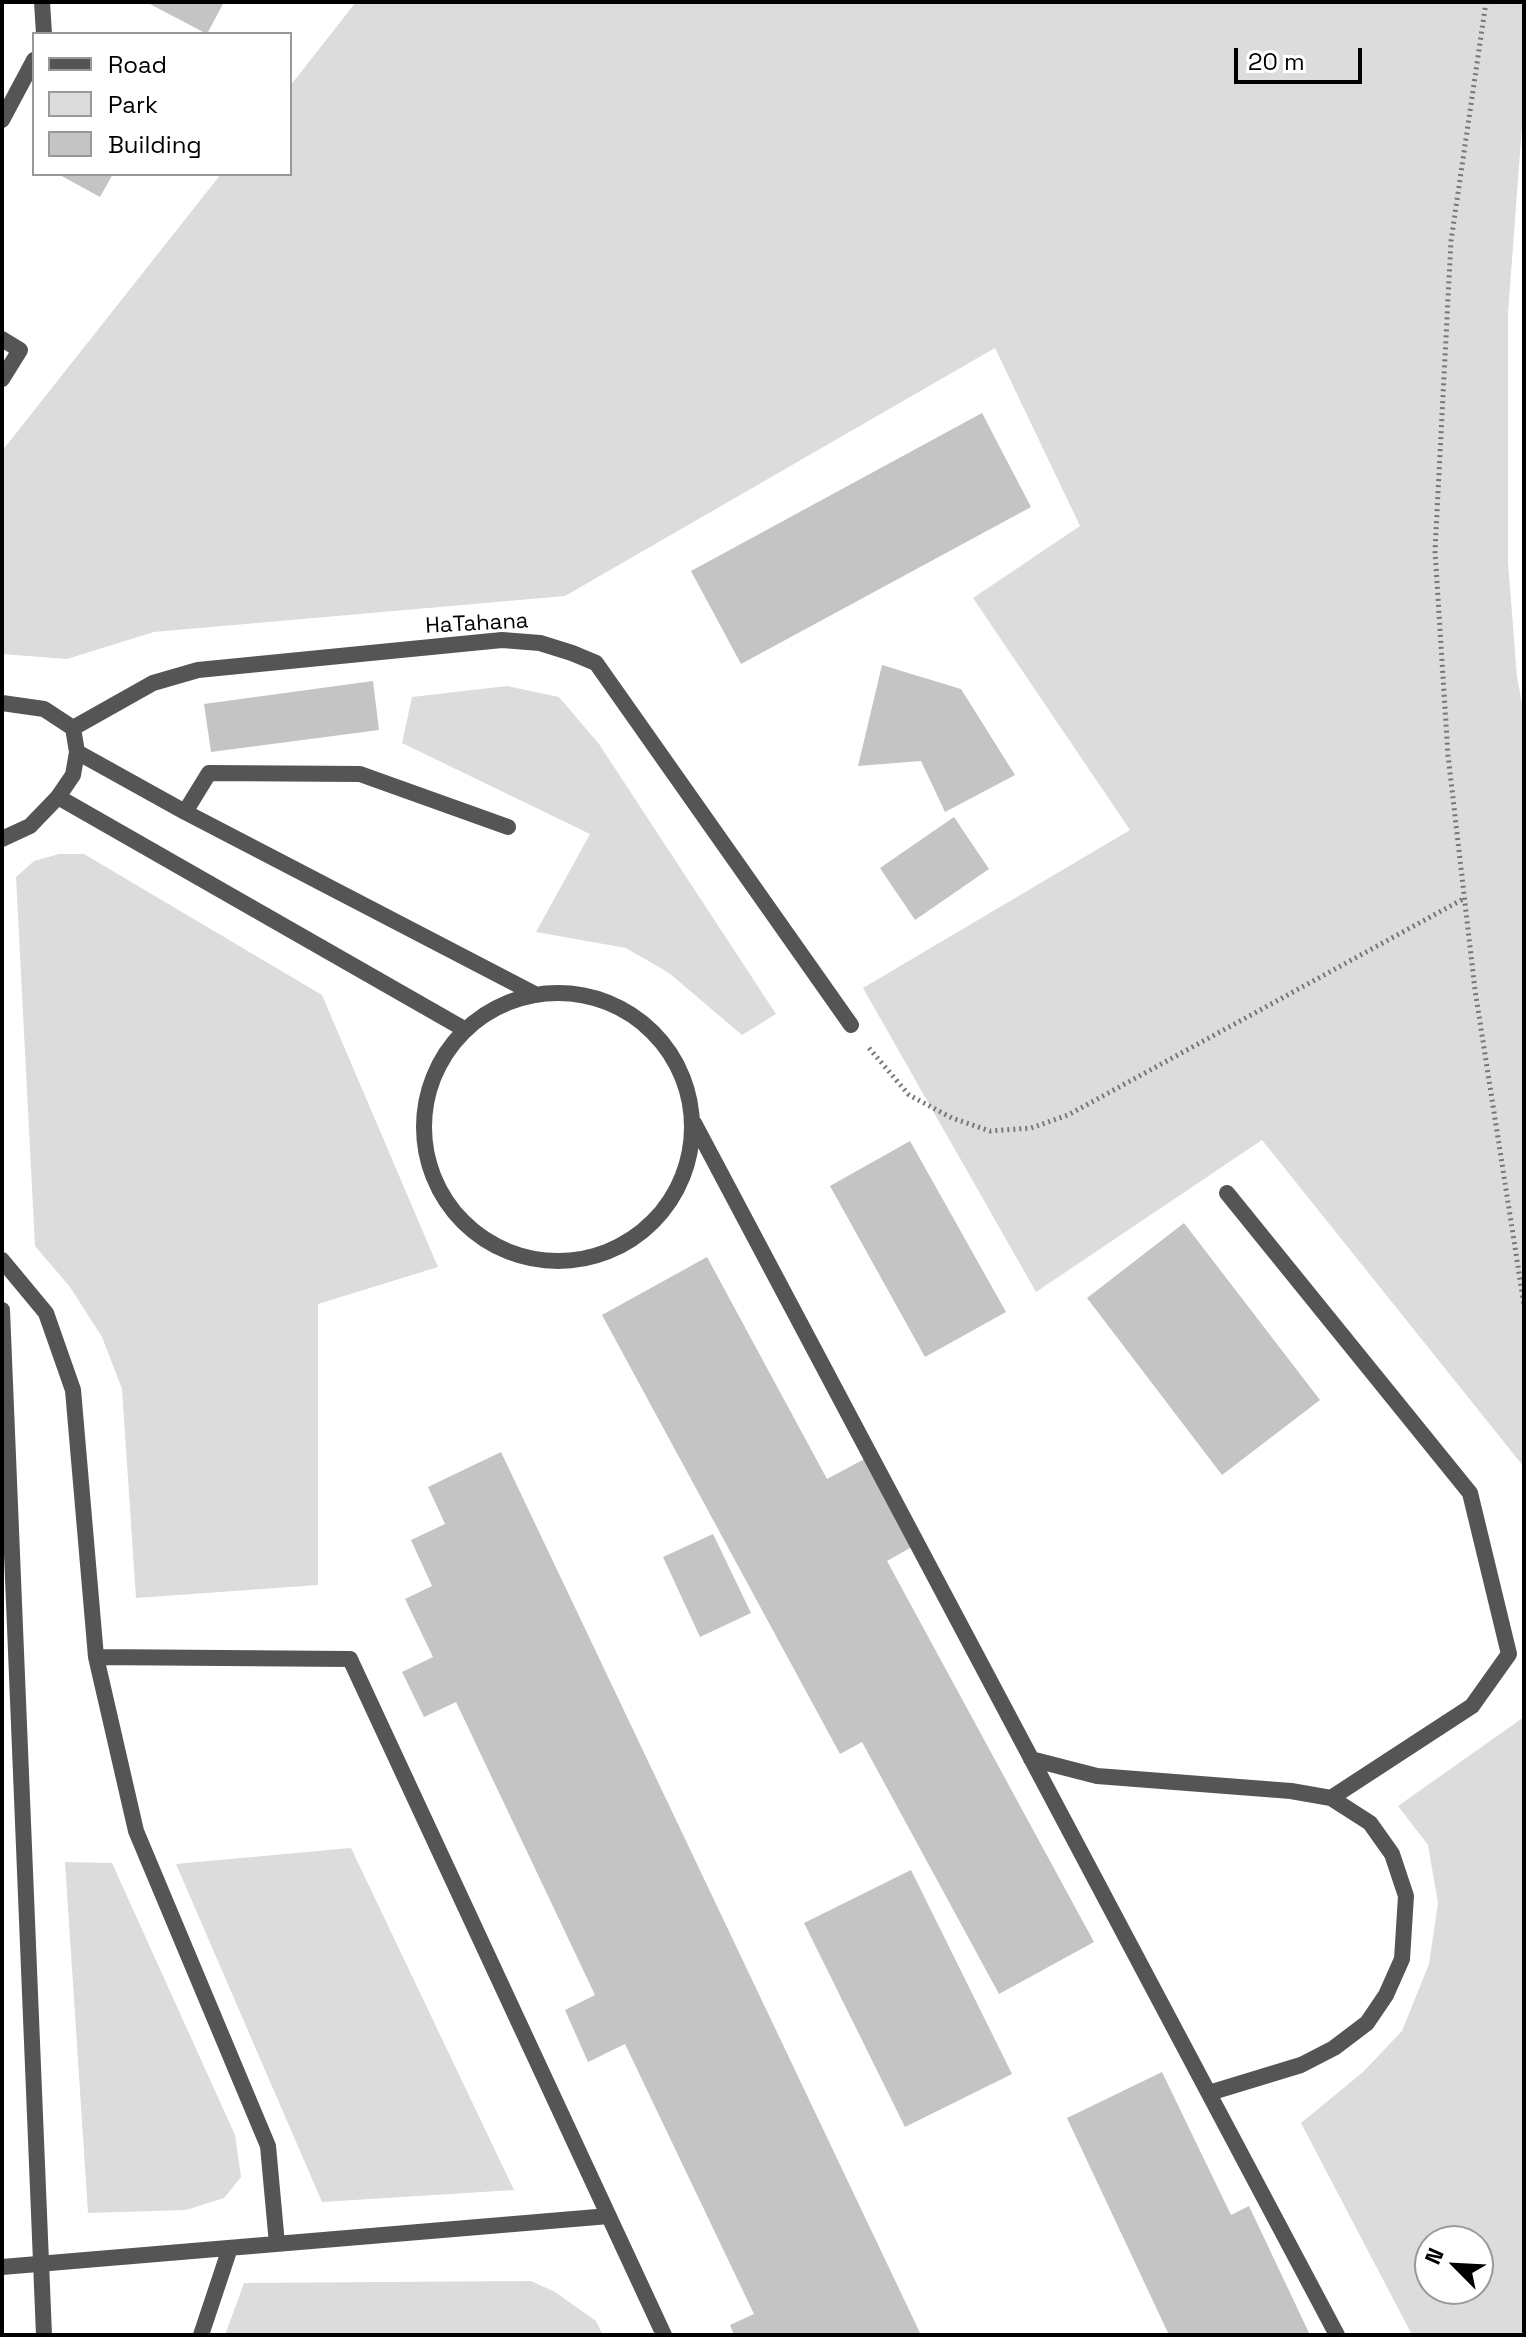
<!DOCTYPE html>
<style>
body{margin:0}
#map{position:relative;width:1526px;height:2337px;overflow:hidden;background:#fff;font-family:"Space Grotesk",sans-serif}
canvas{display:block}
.frame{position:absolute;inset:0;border:4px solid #000;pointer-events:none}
.legend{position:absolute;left:32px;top:32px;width:260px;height:144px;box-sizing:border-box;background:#fff;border:2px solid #999;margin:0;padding:10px 14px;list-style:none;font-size:24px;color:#000}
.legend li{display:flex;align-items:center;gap:16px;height:40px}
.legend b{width:40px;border:2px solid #999}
.north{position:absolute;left:1414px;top:2225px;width:80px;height:80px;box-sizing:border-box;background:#fff;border:2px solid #999;border-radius:50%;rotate:294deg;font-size:22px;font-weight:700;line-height:32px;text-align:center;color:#000}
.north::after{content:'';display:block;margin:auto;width:28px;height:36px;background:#000;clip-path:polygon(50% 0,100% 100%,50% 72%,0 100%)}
.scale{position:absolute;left:1234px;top:48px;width:128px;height:36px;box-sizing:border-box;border:4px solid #000;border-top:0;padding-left:10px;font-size:24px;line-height:28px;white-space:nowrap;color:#000;-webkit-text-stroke:6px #fff;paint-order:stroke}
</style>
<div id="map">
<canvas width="1526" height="2337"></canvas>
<div class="frame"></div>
<ul class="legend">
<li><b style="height:10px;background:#555"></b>Road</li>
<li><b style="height:22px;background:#dcdcdc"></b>Park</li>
<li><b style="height:22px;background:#c4c4c4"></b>Building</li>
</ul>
<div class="north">N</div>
<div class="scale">20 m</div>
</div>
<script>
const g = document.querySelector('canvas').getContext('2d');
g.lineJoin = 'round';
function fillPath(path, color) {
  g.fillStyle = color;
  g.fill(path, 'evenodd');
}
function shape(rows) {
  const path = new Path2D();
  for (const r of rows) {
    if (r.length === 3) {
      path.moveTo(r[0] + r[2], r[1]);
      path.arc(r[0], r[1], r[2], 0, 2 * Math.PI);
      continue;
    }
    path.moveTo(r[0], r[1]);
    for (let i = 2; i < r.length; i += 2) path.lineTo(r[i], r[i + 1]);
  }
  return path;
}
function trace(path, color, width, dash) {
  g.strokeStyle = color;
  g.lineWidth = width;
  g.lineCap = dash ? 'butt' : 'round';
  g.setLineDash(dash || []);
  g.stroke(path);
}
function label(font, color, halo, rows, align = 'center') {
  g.font = font + ' "Space Grotesk",sans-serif';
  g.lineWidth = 6;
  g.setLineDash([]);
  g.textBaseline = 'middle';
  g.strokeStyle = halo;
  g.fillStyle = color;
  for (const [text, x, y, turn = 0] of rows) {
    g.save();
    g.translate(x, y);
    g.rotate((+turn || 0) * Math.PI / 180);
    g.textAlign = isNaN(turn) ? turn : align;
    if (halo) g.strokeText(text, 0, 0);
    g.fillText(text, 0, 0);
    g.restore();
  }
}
fillPath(shape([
 [356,2,1524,2,1524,100,1508,313,1508,562,1517,677,1524,714,1524,1467,1262,1140,1036,1292,863,988,1130,830,973,598,1080,526,995,348,565,596,154,632,67,659,2,654,2,451,221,174,290,174,290,86],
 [507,686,559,697,599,744,776,1014,742,1035,669,973,626,948,536,932,590,834,402,743,412,697],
 [59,854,84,854,322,995,438,1267,318,1304,318,1585,136,1598,122,1389,102,1337,70,1287,35,1246,16,877,34,861],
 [1524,1717,1524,2335,1412,2335,1301,2123,1363,2072,1402,2031,1429,1964,1438,1903,1428,1845,1398,1806],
 [1478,2241,1478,2289,1430,2289,1430,2241],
 [351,1848,514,2190,322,2202,176,1864],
 [65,1862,112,1863,235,2135,241,2177,224,2198,186,2210,88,2213],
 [531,2281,555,2292,596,2321,603,2335,225,2335,244,2283]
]), '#dcdcdc');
fillPath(shape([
 [146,2,224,2,207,34],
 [58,174,113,174,100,197],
 [982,413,1031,507,741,664,691,571],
 [882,665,961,689,1015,775,945,812,921,761,858,766],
 [373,681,379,730,211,752,204,704],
 [954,817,989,869,915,920,880,868],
 [910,1141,1006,1312,925,1357,830,1186],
 [1184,1223,1320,1400,1222,1475,1087,1298],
 [707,1257,827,1479,870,1456,917,1544,887,1561,1094,1942,999,1994,862,1742,840,1754,602,1315],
 [501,1452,921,2335,734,2335,730,2325,754,2314,625,2044,588,2062,565,2010,595,1995,456,1702,424,1717,402,1672,433,1657,405,1599,432,1586,411,1540,445,1524,428,1487],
 [713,1534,751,1613,700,1637,663,1557],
 [911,1870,1012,2074,905,2127,804,1923],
 [1162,2072,1231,2215,1249,2206,1310,2335,1169,2335,1067,2118]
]), '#c4c4c4');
trace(shape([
 [1486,2,1451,241,1435,551,1448,755,1475,990,1524,1305],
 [869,1048,909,1095,952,1118,990,1131,1031,1128,1068,1115,1465,898]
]), '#777', 5, [2, 4]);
trace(shape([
 [42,2,44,34],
 [2,120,34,60],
 [2,339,20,350,2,379],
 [77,752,185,812,209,773,360,774,508,827],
 [58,797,464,1029],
 [185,812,533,993],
 [558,1127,134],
 [694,1123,1337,2335],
 [1227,1193,1470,1493,1509,1654,1472,1706,1331,1798],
 [2,1260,46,1313,73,1390,96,1657,136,1831,268,2146,277,2244],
 [96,1657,350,1659,664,2335],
 [1031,1759,1097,1776,1291,1791,1331,1798,1370,1823,1392,1854,1406,1896,1402,1959,1386,1995,1367,2023,1334,2048,1301,2065,1209,2093],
 [2,2267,609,2216],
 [201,2335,230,2248]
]), '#555', 16);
trace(shape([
 [2,703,44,709,73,728,77,752,73,775,58,797,30,826,2,839],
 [73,728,153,683,198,670,502,640,540,643,572,653,596,663,851,1025]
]), '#555', 16);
trace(shape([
 [2,1310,44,2335]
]), '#555', 16);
label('22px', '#000', '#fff', [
 ["HaTahana",477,624,-3]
]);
</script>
